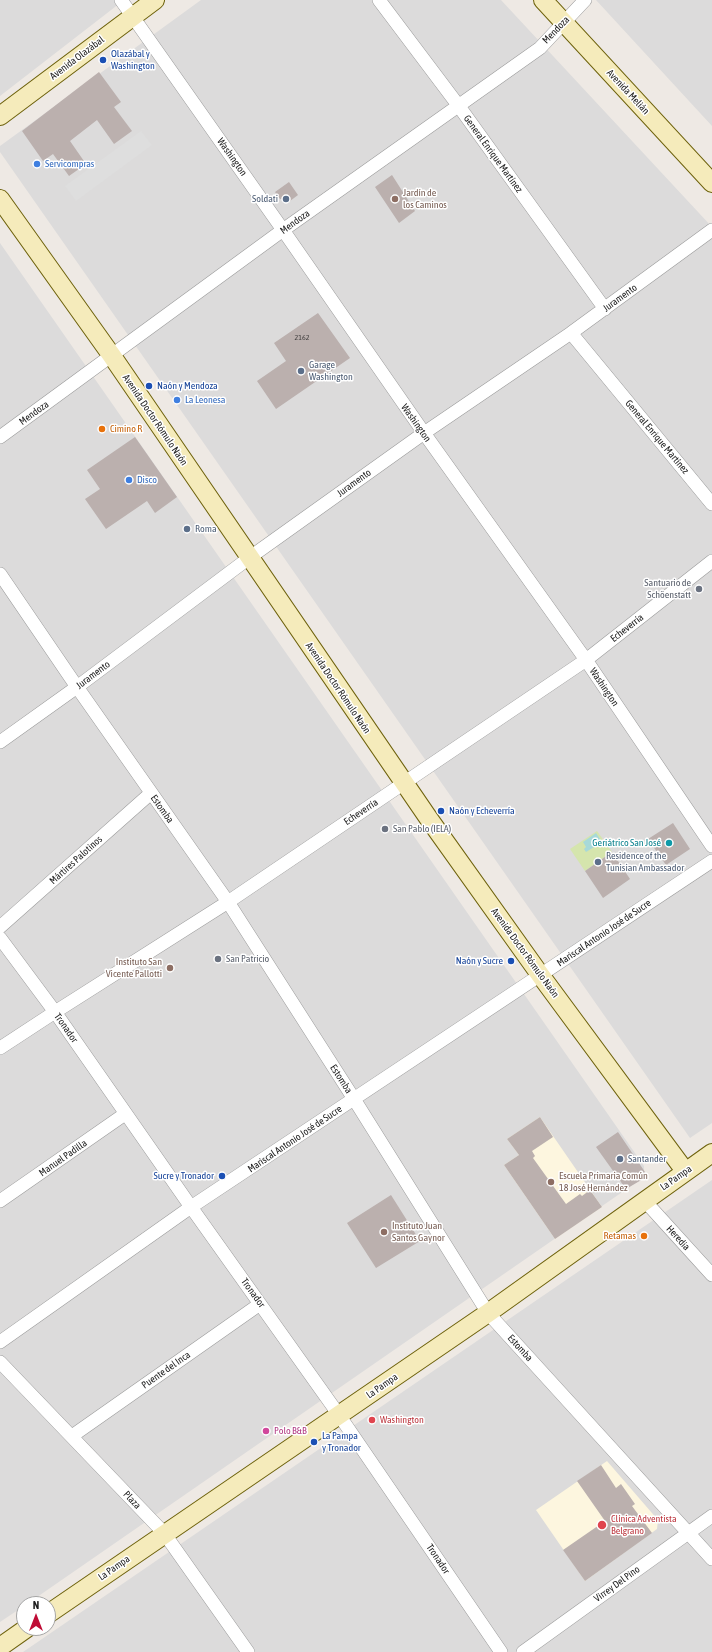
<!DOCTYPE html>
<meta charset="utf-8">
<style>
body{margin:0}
#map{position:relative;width:712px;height:1652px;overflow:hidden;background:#eee9e4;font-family:"Asap Condensed",sans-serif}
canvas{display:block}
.north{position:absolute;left:16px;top:1596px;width:40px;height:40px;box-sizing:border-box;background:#fff;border:1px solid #a5a5a5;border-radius:50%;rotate:0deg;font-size:11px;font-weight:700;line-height:16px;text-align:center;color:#1e1e1e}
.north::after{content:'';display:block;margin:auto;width:14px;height:18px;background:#bf0c35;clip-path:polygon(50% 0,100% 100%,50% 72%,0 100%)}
</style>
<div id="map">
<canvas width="712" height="1652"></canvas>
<div class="north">N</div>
</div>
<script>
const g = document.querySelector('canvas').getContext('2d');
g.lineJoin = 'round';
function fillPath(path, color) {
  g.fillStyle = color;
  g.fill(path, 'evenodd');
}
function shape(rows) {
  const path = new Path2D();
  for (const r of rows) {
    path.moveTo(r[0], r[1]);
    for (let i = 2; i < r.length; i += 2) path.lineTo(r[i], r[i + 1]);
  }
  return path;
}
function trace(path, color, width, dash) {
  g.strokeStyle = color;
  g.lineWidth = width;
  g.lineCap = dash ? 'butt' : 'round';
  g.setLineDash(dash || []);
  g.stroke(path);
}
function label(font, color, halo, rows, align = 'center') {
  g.font = font + ' "Asap Condensed",sans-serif';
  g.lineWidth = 3;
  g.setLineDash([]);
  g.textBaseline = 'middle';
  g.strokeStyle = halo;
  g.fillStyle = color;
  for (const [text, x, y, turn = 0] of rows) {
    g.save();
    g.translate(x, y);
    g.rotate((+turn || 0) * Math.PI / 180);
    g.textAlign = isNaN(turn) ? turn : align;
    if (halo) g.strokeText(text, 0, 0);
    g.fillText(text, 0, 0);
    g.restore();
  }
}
fillPath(shape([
 [0,0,124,0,0,96],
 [201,0,501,0,712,227,712,1123,690,1138,0,152,0,146],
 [596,0,712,0,712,127,712,126],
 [0,243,644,1166,644,1177,27,1604,24,1604,24,1606,0,1622],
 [712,1180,712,1652,23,1652]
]), '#dcdbdb');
fillPath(shape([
 [540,1117,602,1207,555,1239,504,1165,519,1155,507,1139],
 [607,1461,658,1520,657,1529,585,1581,536,1510]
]), '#fdf6df');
fillPath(shape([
 [597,831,612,852,585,871,570,849]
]), '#d5e5ad');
fillPath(shape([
 [141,131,152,145,76,201,65,186]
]), '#dedede');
fillPath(shape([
 [596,833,602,842,586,852,584,849,586,847,583,842]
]), '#a7d9d9');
fillPath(shape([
 [99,72,121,102,114,107,132,131,114,144,97,120,70,141,86,164,69,176,53,154,43,161,22,131],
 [392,175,415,211,399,223,375,187],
 [289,182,298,195,290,201,280,199,275,192],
 [318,313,350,358,276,409,257,381,286,361,274,343],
 [135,437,177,497,155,513,147,501,106,529,85,499,100,489,87,470],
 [673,823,690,849,666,865,648,839],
 [612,852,630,879,603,898,585,871],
 [540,1117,553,1137,532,1151,535,1156,533,1158,566,1204,580,1194,582,1196,590,1190,602,1207,555,1239,504,1165,519,1155,507,1139],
 [618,1132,645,1172,643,1179,626,1189,596,1147],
 [391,1195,420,1241,376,1268,347,1223],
 [601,1465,616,1488,621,1484,635,1504,632,1506,652,1533,585,1581,563,1550,605,1521,577,1481]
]), '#bbb0ae');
const street = shape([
 [121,0,283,230,424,433,586,660,712,846],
 [379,0,458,105,605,309],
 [571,333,712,504],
 [0,437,283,230,540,48,585,0],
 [0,574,77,687,228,902,354,1099,488,1313,712,1559],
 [0,742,77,687,249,558,424,433,571,333,712,230],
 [0,927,151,793],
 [0,938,55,1012,191,1207,339,1415,501,1652],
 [0,1048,55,1012,228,902,586,660,712,561],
 [644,1200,712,1275],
 [0,1201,125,1114],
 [0,1342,191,1207,712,861],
 [0,1362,164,1533,248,1652],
 [72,1436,260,1304],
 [523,1652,712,1516]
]);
const secondary = shape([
 [543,0,712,183],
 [0,116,155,0],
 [0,199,112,356,429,819,541,976,685,1171],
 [48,1614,488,1313,712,1153],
 [0,1647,27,1628]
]);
trace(street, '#9b9b9b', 14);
trace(secondary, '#6e620c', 20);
trace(street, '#fff', 13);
trace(secondary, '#f5ebbb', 18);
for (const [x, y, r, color] of [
 [103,60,4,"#1a4fb4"],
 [37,164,4,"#3f7fe0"],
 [286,199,4,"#5c6f8a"],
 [395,199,4,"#8d6e63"],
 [301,371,4,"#5c6f8a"],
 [149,386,4,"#1a4fb4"],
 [177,400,4,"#3f7fe0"],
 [102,429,4,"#e8710a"],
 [129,480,4,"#3f7fe0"],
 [187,529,4,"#5c6f8a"],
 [699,589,4,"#6b7280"],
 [441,811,4,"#1a4fb4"],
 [385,829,4,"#6b7280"],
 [669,843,4,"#0f9aa8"],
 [598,862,4,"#5c6f8a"],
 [218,959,4,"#6b7280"],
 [511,961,4,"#1a4fb4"],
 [170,968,4,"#8d6e63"],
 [620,1159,4,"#5c6f8a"],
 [222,1176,4,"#1a4fb4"],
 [551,1182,4,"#8d6e63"],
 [384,1232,4,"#8d6e63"],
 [644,1236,4,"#e8710a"],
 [372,1420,4,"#e0444e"],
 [266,1431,4,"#d1479c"],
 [314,1442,4,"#1a4fb4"],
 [602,1525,5,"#e0444e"]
]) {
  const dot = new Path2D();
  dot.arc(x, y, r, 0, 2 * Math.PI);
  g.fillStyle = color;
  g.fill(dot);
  trace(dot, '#fff', 1.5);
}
label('8px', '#454242', null, [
 ["2162",302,337]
]);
label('10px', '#1e1e1e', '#fff', [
 ["Mendoza",556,30,-46],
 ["Avenida Olazábal",77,58,-37],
 ["Avenida Melián",628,92,47],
 ["General Enrique Martínez",493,154,54],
 ["Washington",232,157,55],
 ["Mendoza",295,222,-36],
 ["Juramento",620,298,-36],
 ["Mendoza",34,413,-36],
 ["Avenida Doctor Rómulo Naón",155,420,56],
 ["Washington",416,423,55],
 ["General Enrique Martínez",657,437,50],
 ["Juramento",354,483,-36],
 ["Echeverría",627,628,-38],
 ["Juramento",93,675,-37],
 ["Washington",604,687,56],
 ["Avenida Doctor Rómulo Naón",338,688,56],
 ["Estomba",162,809,55],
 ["Echeverría",361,812,-34],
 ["Mártires Palotinos",76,860,-42],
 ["Mariscal Antonio José de Sucre",604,933,-34],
 ["Avenida Doctor Rómulo Naón",525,953,54],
 ["Tronador",66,1028,55],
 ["Estomba",341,1079,57],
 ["Mariscal Antonio José de Sucre",295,1139,-34],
 ["Manuel Padilla",63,1158,-35],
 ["La Pampa",676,1178,-35],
 ["Heredia",678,1238,48],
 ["Tronador",253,1293,54],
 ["Estomba",520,1348,48],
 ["Puente del Inca",166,1370,-35],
 ["La Pampa",382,1386,-35],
 ["Plaza",132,1500,47],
 ["Tronador",438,1559,56],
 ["La Pampa",114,1568,-35],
 ["Virrey Del Pino",617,1584,-36]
]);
label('10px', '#164399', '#fff', [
 ["Olazábal y",111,54],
 ["Washington",111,66],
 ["Naón y Mendoza",157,386],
 ["Naón y Echeverría",449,811],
 ["Naón y Sucre",503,961,"right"],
 ["Sucre y Tronador",214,1176,"right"],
 ["La Pampa",322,1436],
 ["y Tronador",322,1448]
], 'left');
label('10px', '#366cbe', '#fff', [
 ["Servicompras",45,164],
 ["La Leonesa",185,400],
 ["Disco",137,480]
], 'left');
label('10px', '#785e54', '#fff', [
 ["Jardín de",403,193],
 ["los Caminos",403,205],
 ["Instituto San",162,962,"right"],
 ["Vicente Pallotti",162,974,"right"],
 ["Escuela Primaria Común",559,1176],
 ["18 José Hernández",559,1188],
 ["Instituto Juan",392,1226],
 ["Santos Gaynor",392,1238]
], 'left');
label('10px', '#4e5e75', '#fff', [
 ["Soldati",278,199,"right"],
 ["Garage",309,365],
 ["Washington",309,377],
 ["Roma",195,529],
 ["Residence of the",606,856],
 ["Tunisian Ambassador",606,868],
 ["Santander",628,1159]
], 'left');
label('10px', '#c56008', '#fff', [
 ["Cimino R",110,429],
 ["Retamas",636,1236,"right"]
], 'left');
label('10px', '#5b616d', '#fff', [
 ["Santuario de",691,583,"right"],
 ["Schöenstatt",691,595,"right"],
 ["San Pablo (IELA)",393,829],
 ["San Patricio",226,959]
], 'left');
label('10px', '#0d838f', '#fff', [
 ["Geriátrico San José",661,843]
], 'right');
label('10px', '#be3a42', '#fff', [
 ["Washington",380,1420],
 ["Clínica Adventista",611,1519],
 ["Belgrano",611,1531]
], 'left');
label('10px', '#b23c85', '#fff', [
 ["Polo B&B",274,1431]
], 'left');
</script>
